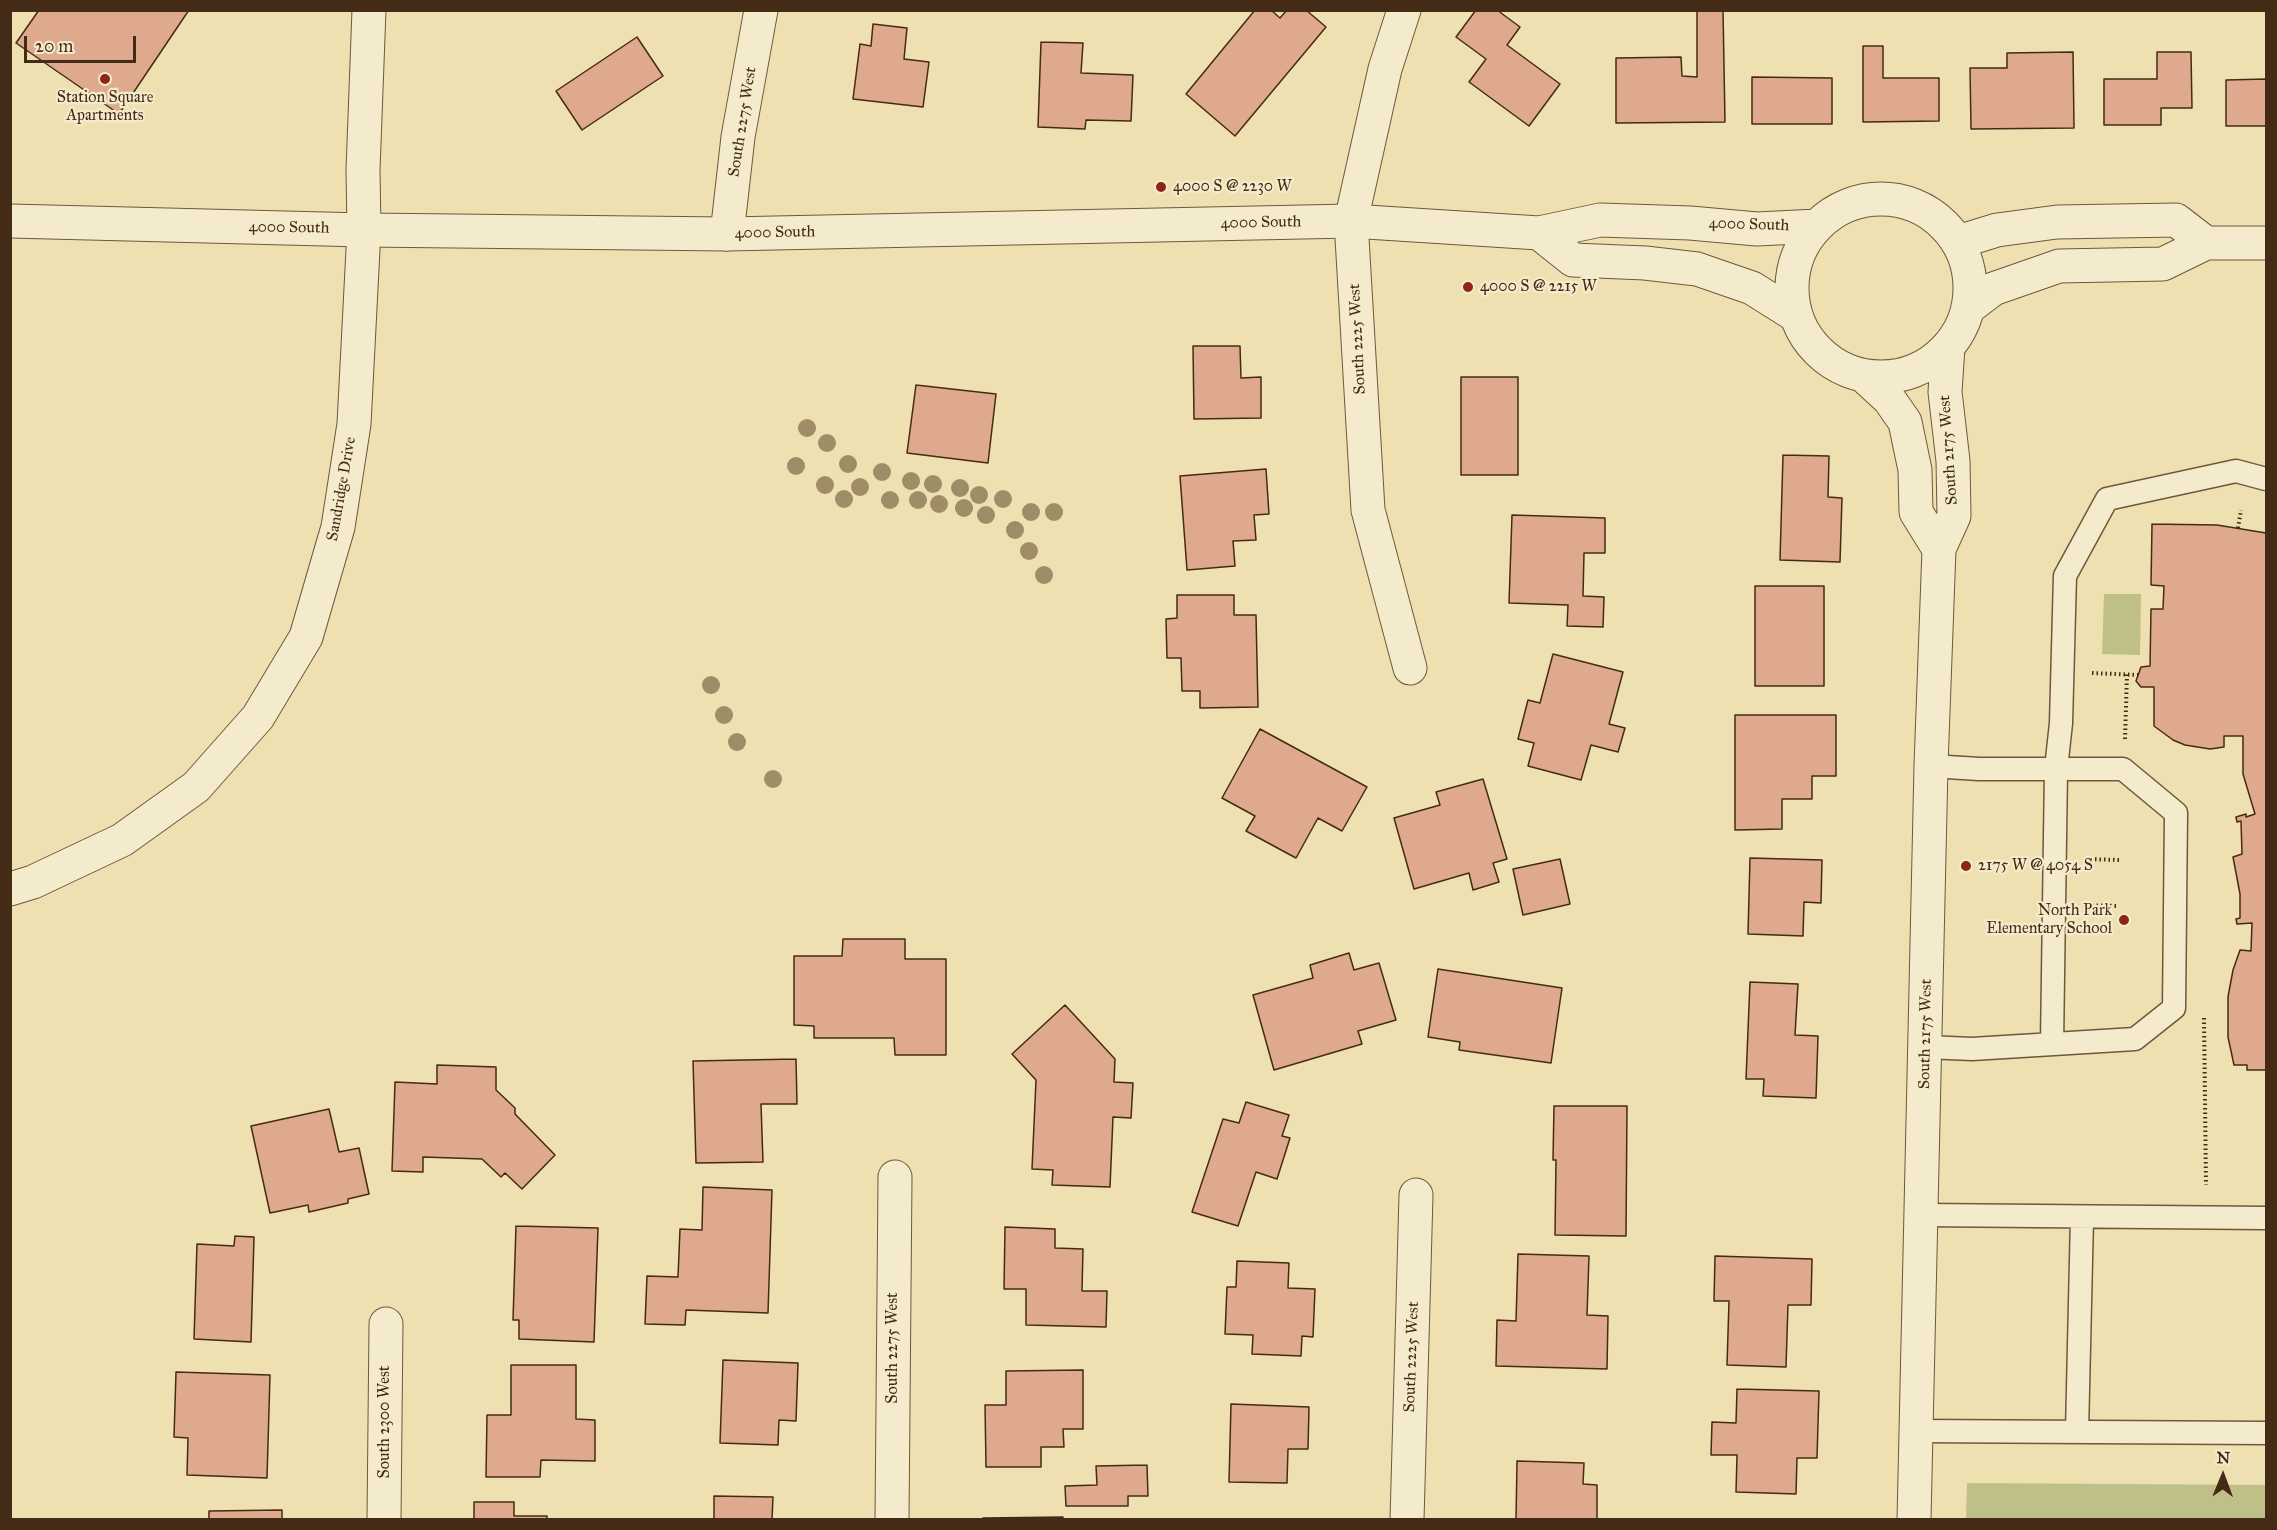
<!DOCTYPE html>
<style>
body{margin:0}
#map{position:relative;width:2277px;height:1530px;overflow:hidden;background:#eee0b0;font-family:"IM FELL Great Primer",serif}
canvas{display:block}
.frame{position:absolute;inset:0;border:12px solid #442b15;pointer-events:none}
.north{position:absolute;left:2193px;top:1446px;width:60px;height:60px;-webkit-text-stroke:4px #f4ebcc;paint-order:stroke;rotate:1deg;font-size:16px;font-weight:700;line-height:24px;text-align:center;color:#442b15}
.north::after{content:'';display:block;margin:auto;width:21px;height:27px;background:#442b15;clip-path:polygon(50% 0,100% 100%,50% 72%,0 100%)}
.scale{position:absolute;left:24px;top:36px;width:112px;height:27px;box-sizing:border-box;border:3px solid #442b15;border-top:0;padding-left:8px;font-size:18px;line-height:21px;white-space:nowrap;color:#442b15;-webkit-text-stroke:4px #f4ebcc;paint-order:stroke}
</style>
<div id="map">
<canvas width="2277" height="1530"></canvas>
<div class="frame"></div>
<div class="north">N</div>
<div class="scale">20 m</div>
</div>
<script>
const g = document.querySelector('canvas').getContext('2d');
g.lineJoin = 'round';
function fillPath(path, color) {
  g.fillStyle = color;
  g.fill(path, 'evenodd');
}
function shape(rows) {
  const path = new Path2D();
  for (const r of rows) {
    if (r.length === 3) {
      path.moveTo(r[0] + r[2], r[1]);
      path.arc(r[0], r[1], r[2], 0, 2 * Math.PI);
      continue;
    }
    path.moveTo(r[0], r[1]);
    for (let i = 2; i < r.length; i += 2) path.lineTo(r[i], r[i + 1]);
  }
  return path;
}
function trace(path, color, width, dash) {
  g.strokeStyle = color;
  g.lineWidth = width;
  g.lineCap = dash ? 'butt' : 'round';
  g.setLineDash(dash || []);
  g.stroke(path);
}
function label(font, color, halo, rows, align = 'center') {
  g.font = font + ' "IM FELL Great Primer",serif';
  g.lineWidth = 4.5;
  g.setLineDash([]);
  g.textBaseline = 'middle';
  g.strokeStyle = halo;
  g.fillStyle = color;
  for (const [text, x, y, turn = 0] of rows) {
    g.save();
    g.translate(x, y);
    g.rotate((+turn || 0) * Math.PI / 180);
    g.textAlign = isNaN(turn) ? turn : align;
    if (halo) g.strokeText(text, 0, 0);
    g.fillText(text, 0, 0);
    g.restore();
  }
}
fillPath(shape([
 [2104,594,2141,594,2140,655,2102,654],
 [1967,1483,2266,1485,2266,1519,1966,1519]
]), '#bfc087');
const building = shape([
 [39,10,189,10,119,114,16,43,39,10],
 [1255,10,1271,10,1280,18,1287,10,1306,10,1326,27,1235,136,1186,94,1255,10],
 [1476,10,1497,10,1520,27,1507,45,1560,84,1529,126,1469,82,1486,59,1456,37,1476,10],
 [1697,10,1723,10,1725,122,1616,123,1616,58,1681,57,1682,76,1697,77,1697,10],
 [873,24,907,28,904,59,929,62,923,107,853,99,860,44,871,46,873,24],
 [637,37,663,76,582,130,556,91,637,37],
 [1041,42,1083,43,1081,73,1133,75,1131,121,1086,120,1085,129,1038,127,1041,42],
 [1863,46,1883,46,1883,78,1939,78,1939,121,1863,122,1863,46],
 [2073,52,2074,128,1971,129,1970,68,2007,68,2007,53,2073,52],
 [2157,52,2191,52,2192,108,2161,108,2161,125,2104,125,2104,79,2157,79,2157,52],
 [1752,77,1832,78,1832,124,1752,124,1752,77],
 [2266,79,2266,126,2226,126,2226,80,2266,79],
 [1193,346,1240,346,1241,378,1261,377,1261,418,1194,419,1193,346],
 [1461,377,1518,377,1518,475,1461,475,1461,377],
 [916,385,996,394,988,463,907,453,916,385],
 [1783,455,1829,456,1828,497,1842,498,1840,562,1780,560,1783,455],
 [1266,469,1269,514,1254,515,1256,540,1233,541,1235,566,1187,570,1180,476,1266,469],
 [1512,515,1605,518,1605,553,1584,553,1583,596,1604,597,1603,627,1567,626,1568,605,1509,603,1512,515],
 [2152,524,2217,525,2266,533,2266,1070,2247,1070,2247,1065,2234,1065,2228,1037,2228,997,2233,970,2240,950,2251,951,2252,923,2237,924,2236,919,2240,918,2240,894,2233,857,2242,854,2241,821,2237,822,2236,817,2246,814,2246,817,2255,814,2243,774,2243,736,2224,736,2224,747,2210,749,2185,745,2173,740,2154,726,2154,687,2141,687,2136,681,2141,667,2150,666,2151,609,2163,609,2164,586,2151,585,2152,524],
 [1755,586,1824,586,1824,686,1755,686,1755,586],
 [1177,595,1234,595,1234,615,1256,615,1258,707,1200,708,1200,691,1182,691,1181,658,1167,658,1166,619,1177,618,1177,595],
 [1553,654,1623,672,1609,724,1625,728,1618,752,1591,745,1581,780,1528,766,1534,743,1518,739,1528,700,1540,703,1553,654],
 [1735,715,1836,715,1836,776,1812,776,1812,799,1782,799,1782,829,1735,830,1735,715],
 [1260,729,1367,787,1342,831,1318,818,1296,858,1246,831,1255,816,1222,798,1260,729],
 [1483,779,1507,859,1493,863,1499,882,1473,890,1469,873,1414,889,1394,818,1440,805,1436,792,1483,779],
 [1750,858,1822,860,1821,903,1804,902,1803,936,1748,934,1750,858],
 [1560,859,1570,904,1523,915,1513,869,1560,859],
 [843,939,905,939,905,959,946,959,946,1055,895,1055,894,1038,814,1038,814,1026,794,1025,794,956,842,956,843,939],
 [1349,953,1354,970,1379,963,1396,1020,1358,1031,1362,1044,1274,1070,1253,995,1313,978,1310,965,1349,953],
 [1438,969,1562,988,1551,1063,1459,1050,1460,1042,1428,1037,1438,969],
 [1750,982,1798,984,1795,1035,1818,1036,1816,1098,1763,1096,1764,1079,1746,1079,1750,982],
 [1065,1005,1115,1059,1114,1082,1133,1083,1131,1118,1113,1117,1110,1187,1052,1185,1053,1170,1032,1169,1036,1080,1012,1054,1065,1005],
 [796,1059,797,1104,761,1104,763,1162,696,1163,693,1061,796,1059],
 [437,1065,496,1067,496,1090,515,1108,515,1114,555,1155,522,1189,505,1173,501,1177,482,1159,423,1157,423,1172,392,1171,395,1082,437,1084,437,1065],
 [1246,1102,1289,1115,1282,1136,1290,1138,1277,1179,1256,1172,1238,1226,1192,1212,1223,1119,1239,1123,1246,1102],
 [1554,1106,1627,1106,1626,1236,1555,1235,1556,1160,1553,1160,1554,1106],
 [329,1109,339,1152,359,1148,369,1194,348,1199,348,1203,309,1212,308,1205,270,1213,251,1126,329,1109],
 [703,1187,772,1190,768,1313,686,1310,685,1325,645,1324,647,1276,678,1277,680,1229,702,1230,703,1187],
 [516,1226,598,1228,594,1342,519,1339,519,1320,513,1320,516,1226],
 [1005,1227,1055,1229,1055,1248,1083,1249,1082,1291,1107,1291,1106,1327,1026,1325,1026,1289,1004,1289,1005,1227],
 [235,1236,254,1237,251,1342,194,1339,197,1244,234,1246,235,1236],
 [1518,1254,1589,1256,1587,1315,1608,1316,1607,1369,1496,1366,1497,1320,1516,1321,1518,1254],
 [1715,1256,1812,1259,1811,1305,1788,1305,1786,1367,1727,1365,1729,1301,1714,1301,1715,1256],
 [1237,1261,1289,1263,1288,1288,1315,1289,1313,1337,1302,1336,1301,1356,1252,1354,1253,1335,1225,1334,1227,1287,1236,1287,1237,1261],
 [723,1360,798,1363,796,1421,779,1420,778,1445,720,1443,723,1360],
 [511,1365,576,1365,576,1419,595,1420,595,1461,541,1460,540,1477,486,1477,487,1415,511,1415,511,1365],
 [1083,1370,1083,1429,1063,1429,1064,1447,1041,1447,1041,1467,986,1467,985,1405,1006,1405,1006,1371,1083,1370],
 [176,1372,270,1375,267,1478,187,1475,188,1438,174,1437,176,1372],
 [1737,1389,1819,1391,1817,1458,1797,1458,1796,1494,1736,1492,1737,1455,1711,1455,1712,1422,1736,1423,1737,1389],
 [1231,1404,1309,1407,1308,1449,1288,1449,1287,1483,1229,1482,1231,1404],
 [1517,1461,1584,1463,1583,1484,1597,1485,1597,1520,1503,1520,1516,1519,1517,1461],
 [1147,1465,1148,1496,1128,1496,1128,1506,1066,1506,1065,1486,1097,1485,1096,1466,1147,1465],
 [714,1496,773,1497,772,1520,714,1520,714,1496],
 [474,1502,514,1502,514,1516,547,1516,547,1520,474,1520,474,1502],
 [282,1510,282,1520,209,1520,209,1511,282,1510],
 [1063,1517,1063,1520,983,1520,983,1518,1063,1517]
]);
fillPath(building, '#dea98c');
trace(building, '#442b15', 1.5);
const service = shape([
 [2052,1044,2056,769,2061,723,2065,576,2107,499,2236,471,2266,479],
 [1926,1047,1972,1049,2135,1039,2174,1008,2176,813,2123,769,1979,769,1931,766],
 [1922,1215,2266,1218],
 [1917,1431,2266,1433],
 [2077,1432,2082,1217]
]);
const minor = shape([
 [1404,10,1385,69,1351,221,1368,510,1410,668],
 [727,234,738,137,761,10],
 [10,889,33,882,122,840,196,787,258,717,306,637,338,527,354,424,364,230,363,170,369,10],
 [384,1520,386,1324],
 [892,1520,895,1177],
 [1407,1520,1416,1195]
]);
const tertiary = shape([
 [1881,288,89],
 [10,221,364,230,727,234,1351,221,1539,233,1600,220,1690,223,1757,229,1817,226],
 [1539,233,1573,260,1645,263,1697,269,1752,288,1795,315],
 [1958,242,1997,230,2057,222,2176,220,2206,243],
 [1968,308,1993,289,2059,266,2163,264,2206,243,2266,243],
 [1864,376,1889,399,1905,422,1915,470,1916,512,1939,549],
 [1914,1520,1931,766,1939,549,1954,516,1953,461,1945,392,1948,347]
]);
trace(service, '#6e583c', 25);
trace(minor, '#6e583c', 35);
trace(tertiary, '#6e583c', 35);
trace(shape([
 [2238,528,2241,510],
 [2092,673,2138,675],
 [2125,739,2127,674],
 [2086,859,2121,860],
 [2083,905,2118,906],
 [2204,1018,2206,1185]
]), '#442b15', 4, [1.5, 3]);
trace(service, '#f4ebcc', 22);
trace(minor, '#f4ebcc', 33);
trace(tertiary, '#f4ebcc', 33);
g.fillStyle = '#9e8d67';
for (const [x, y] of [
 [807,428],
 [827,443],
 [848,464],
 [796,466],
 [882,472],
 [911,481],
 [933,484],
 [825,485],
 [860,487],
 [960,488],
 [979,495],
 [844,499],
 [1003,499],
 [890,500],
 [918,500],
 [939,504],
 [964,508],
 [1031,512],
 [1054,512],
 [986,515],
 [1015,530],
 [1029,551],
 [1044,575],
 [711,685],
 [724,715],
 [737,742],
 [773,779]
]) {
  g.beginPath();
  g.arc(x, y, 9, 0, 2 * Math.PI);
  g.fill();
}
for (const [x, y, r, color] of [
 [105,79,6,"#8f2418"],
 [1161,187,6,"#8f2418"],
 [1468,287,6,"#8f2418"],
 [1966,866,6,"#8f2418"],
 [2124,920,6,"#8f2418"]
]) {
  const dot = new Path2D();
  dot.arc(x, y, r, 0, 2 * Math.PI);
  g.fillStyle = color;
  g.fill(dot);
  trace(dot, '#f4ebcc', 2);
}
label('16px', '#442b15', '#f4ebcc', [
 ["Station Square",105,98,"center"],
 ["Apartments",105,116,"center"],
 ["4000 S @ 2230 W",1173,187],
 ["4000 S @ 2215 W",1480,287],
 ["2175 W @ 4054 S",1978,866],
 ["North Park",2112,911,"right"],
 ["Elementary School",2112,929,"right"]
], 'left');
label('16px', '#442b15', '#f4ebcc', [
 ["South 2275 West",743,122,-81],
 ["4000 South",1261,223,-1],
 ["4000 South",1749,225,2],
 ["4000 South",289,228,1],
 ["4000 South",775,233,-1],
 ["South 2225 West",1358,339,-93],
 ["South 2175 West",1949,450,-94],
 ["Sandridge Drive",342,489,-80],
 ["South 2175 West",1926,1034,-89],
 ["South 2275 West",893,1348,-90],
 ["South 2225 West",1412,1357,-88],
 ["South 2300 West",385,1422,-90]
]);
</script>
